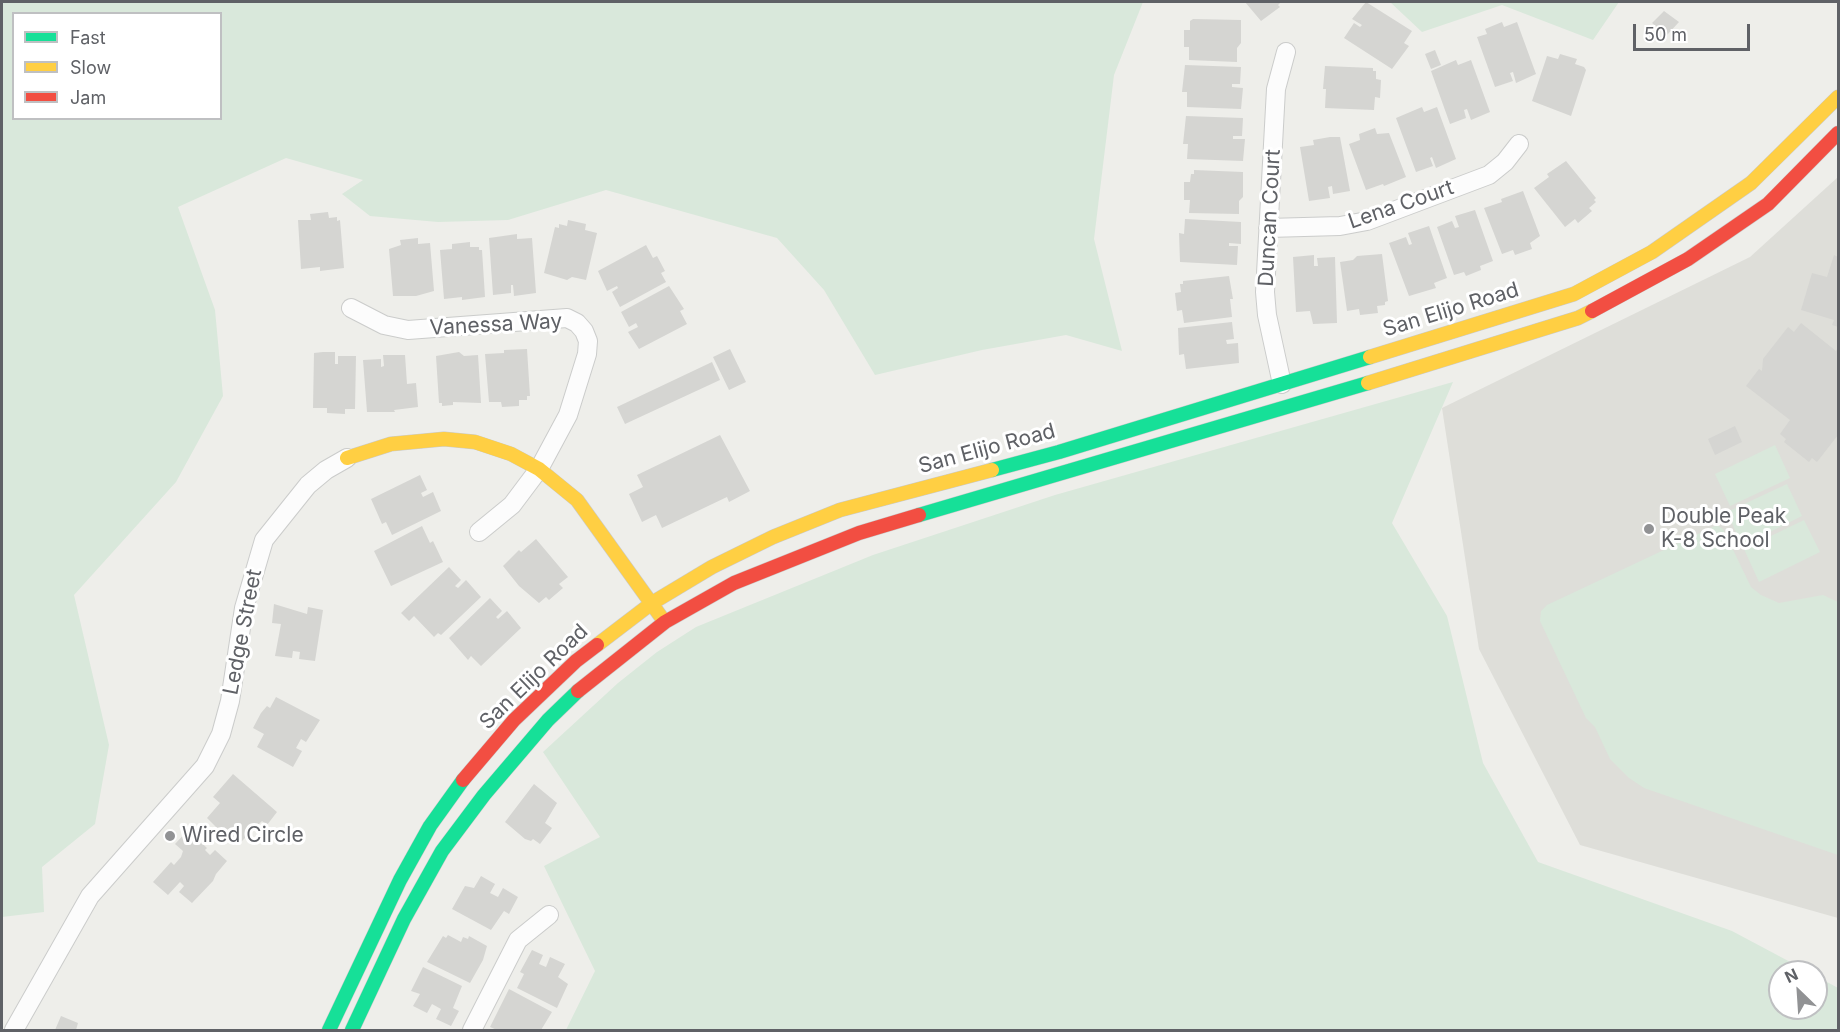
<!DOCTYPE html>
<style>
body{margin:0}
#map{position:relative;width:1840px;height:1032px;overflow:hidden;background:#eeeeea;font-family:Inter,sans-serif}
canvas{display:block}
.frame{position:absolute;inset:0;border:3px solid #5f6166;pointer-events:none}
.legend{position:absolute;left:12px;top:12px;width:210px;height:108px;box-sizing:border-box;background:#fff;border:2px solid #bfc0c2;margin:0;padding:8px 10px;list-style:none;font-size:18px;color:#5f6166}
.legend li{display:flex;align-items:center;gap:12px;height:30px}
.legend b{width:30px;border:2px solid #bfc0c2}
.north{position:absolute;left:1768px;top:960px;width:60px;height:60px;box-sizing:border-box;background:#fff;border:2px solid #bfc0c2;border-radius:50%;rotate:335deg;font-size:16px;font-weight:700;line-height:24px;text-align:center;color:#5f6166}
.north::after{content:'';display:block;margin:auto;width:21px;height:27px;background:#919294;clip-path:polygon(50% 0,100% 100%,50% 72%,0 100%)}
.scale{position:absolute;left:1633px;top:24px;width:117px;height:27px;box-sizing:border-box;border:3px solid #5f6166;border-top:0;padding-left:8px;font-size:18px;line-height:21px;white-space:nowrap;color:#5f6166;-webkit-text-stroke:4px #fff;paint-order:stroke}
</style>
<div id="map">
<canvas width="1840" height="1032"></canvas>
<div class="frame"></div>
<ul class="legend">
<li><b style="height:8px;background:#16e098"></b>Fast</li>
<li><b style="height:8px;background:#ffcf43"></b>Slow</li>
<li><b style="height:8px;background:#f24e42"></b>Jam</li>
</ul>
<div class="north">N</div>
<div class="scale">50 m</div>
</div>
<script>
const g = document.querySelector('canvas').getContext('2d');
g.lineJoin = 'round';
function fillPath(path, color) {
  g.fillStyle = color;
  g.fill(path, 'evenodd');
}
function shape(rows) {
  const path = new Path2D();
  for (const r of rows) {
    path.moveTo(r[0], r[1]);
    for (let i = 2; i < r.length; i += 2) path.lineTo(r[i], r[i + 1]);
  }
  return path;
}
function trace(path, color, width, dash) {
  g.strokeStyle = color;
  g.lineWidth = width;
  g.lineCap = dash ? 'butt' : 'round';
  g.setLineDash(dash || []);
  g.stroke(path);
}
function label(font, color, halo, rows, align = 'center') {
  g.font = font + ' Inter,sans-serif';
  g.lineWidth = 6;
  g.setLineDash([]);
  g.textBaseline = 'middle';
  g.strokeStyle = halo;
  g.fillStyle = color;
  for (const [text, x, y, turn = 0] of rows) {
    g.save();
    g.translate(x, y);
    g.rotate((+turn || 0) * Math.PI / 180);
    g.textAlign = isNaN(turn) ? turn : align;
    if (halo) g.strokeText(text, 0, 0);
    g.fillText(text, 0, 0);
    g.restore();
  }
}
fillPath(shape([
 [1838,177,1838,918,1580,845,1479,649,1442,408,1750,257]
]), '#deded9');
fillPath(shape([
 [2,2,1143,2,1114,75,1094,239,1122,351,1066,335,982,350,875,375,824,290,777,238,606,190,508,220,438,222,370,216,342,194,363,180,286,158,178,207,215,310,223,396,176,482,74,595,109,745,95,824,42,867,44,912,2,917],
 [14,14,220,14,220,118,14,118],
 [1390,2,1619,2,1593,40,1502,5,1422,32],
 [1453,382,1392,523,1447,616,1483,763,1538,862,1732,931,1809,972,1780,972,1780,1008,1816,1008,1816,976,1838,988,1838,1030,566,1030,595,971,544,866,600,837,543,752,618,683,657,652,696,627,873,555,1055,495],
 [1775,445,1790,478,1730,506,1715,474],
 [1787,484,1802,516,1742,546,1727,512],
 [1804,520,1820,552,1759,582,1744,549],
 [1717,525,1723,529,1751,587,1761,595,1779,603,1823,595,1838,602,1838,855,1644,788,1629,778,1610,759,1595,727,1586,718,1540,621,1541,611,1547,605]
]), '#d9e8db');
fillPath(shape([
 [1245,2,1281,2,1278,5,1280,7,1261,21],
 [1366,2,1412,31,1404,43,1409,46,1392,69,1344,38,1354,23,1360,27,1362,25,1352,19],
 [1664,11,1679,22,1667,35,1652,23],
 [1193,19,1241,20,1241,43,1237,48,1237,62,1189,60,1189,47,1184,47,1184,30,1190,30,1190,21],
 [1502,22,1504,27,1517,22,1536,74,1516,83,1513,72,1510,73,1513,81,1495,87,1477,37,1487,34,1485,29],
 [1435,50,1441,65,1431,69,1425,54],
 [1560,54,1577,59,1575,64,1584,67,1586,70,1571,116,1532,101,1547,56,1558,59],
 [1456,60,1458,65,1471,60,1490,112,1471,120,1467,109,1464,110,1466,118,1450,124,1431,71],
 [1185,65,1241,67,1240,84,1232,84,1232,87,1243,88,1241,109,1187,107,1187,92,1182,92],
 [1325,66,1373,68,1373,71,1376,71,1376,79,1381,80,1380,98,1375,97,1374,110,1325,108,1326,89,1323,89],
 [1422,107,1424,112,1437,107,1456,159,1436,168,1432,157,1430,158,1433,166,1416,172,1396,118],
 [1186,116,1243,118,1242,136,1233,136,1233,139,1245,139,1243,161,1187,159,1188,144,1183,144],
 [1375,128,1377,134,1389,133,1406,177,1384,186,1383,184,1366,190,1349,144,1360,140,1359,134],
 [1330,137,1340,137,1350,191,1333,194,1332,186,1328,187,1330,198,1309,201,1300,147,1314,145,1313,140],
 [1566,161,1596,198,1594,200,1596,202,1589,208,1592,211,1578,223,1575,219,1565,227,1534,188,1549,177,1547,174],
 [1194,170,1243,172,1243,197,1239,201,1239,214,1189,213,1190,200,1184,200,1184,182,1190,182,1191,174,1194,174],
 [1523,191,1540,236,1530,243,1532,249,1515,255,1513,250,1502,254,1484,208,1502,202,1501,199],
 [1475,210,1493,261,1480,266,1481,270,1466,276,1464,272,1454,275,1437,227,1452,221,1455,228,1459,227,1455,216],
 [328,212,329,218,337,217,337,221,340,220,344,268,320,271,320,267,301,269,298,220,311,220,310,214],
 [1185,219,1241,222,1241,244,1229,243,1229,246,1238,246,1237,265,1180,262,1179,233,1184,234],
 [568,220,586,224,585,230,597,233,586,280,572,277,567,280,544,273,555,227,559,228,559,224,567,226],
 [1429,226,1447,278,1434,283,1436,288,1409,296,1389,243,1406,237,1409,245,1412,244,1408,233],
 [517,234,517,239,532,238,536,293,514,296,513,285,511,285,511,293,493,295,489,238],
 [418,238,418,244,430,243,434,291,416,296,393,296,389,249,401,245,400,240],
 [470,242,470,247,479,247,479,250,482,250,485,297,462,300,462,297,444,299,440,250,452,249,452,244],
 [646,245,653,258,657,256,665,271,661,273,666,282,620,307,612,292,618,288,617,286,607,291,598,271],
 [1382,254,1388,301,1385,302,1385,305,1377,306,1378,313,1360,315,1359,309,1347,311,1340,262,1353,260,1357,256],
 [1314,255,1314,266,1318,266,1317,258,1335,257,1337,323,1313,324,1310,311,1296,312,1293,257],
 [1834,255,1838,257,1838,327,1832,325,1834,320,1801,310,1812,273,1827,277],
 [1229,276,1233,299,1230,299,1232,317,1184,323,1182,310,1177,311,1175,293,1181,292,1180,284,1183,284,1183,281],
 [669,286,684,309,680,311,687,324,639,349,628,332,638,327,636,323,629,327,621,312],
 [1232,322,1234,339,1226,340,1227,344,1238,343,1239,363,1186,369,1184,354,1179,355,1178,328],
 [1801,323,1836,351,1838,347,1838,435,1817,462,1812,458,1809,462,1784,442,1786,439,1780,434,1790,420,1746,386,1759,369,1762,371,1763,359,1788,327,1794,332],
 [527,349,530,396,527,396,527,400,519,400,519,406,502,407,501,402,489,402,485,354,504,353,504,350],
 [730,349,746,382,729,390,713,357],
 [323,352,335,352,335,364,338,364,338,356,356,356,355,409,345,409,345,414,327,413,327,408,313,408,314,353],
 [459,352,464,356,478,355,481,403,453,402,453,405,442,406,442,403,439,403,436,356],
 [383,355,405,355,407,384,416,383,418,407,394,410,395,412,367,412,363,360,381,359,381,367,384,366],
 [712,362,720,380,625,424,617,407],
 [1735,426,1742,442,1715,455,1708,439],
 [720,435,750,491,729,502,727,497,662,528,656,515,642,522,629,494,643,487,637,475],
 [420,475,427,490,421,493,423,497,433,492,441,511,392,535,386,522,382,524,371,499],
 [422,526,430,543,433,541,443,562,391,586,374,551],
 [536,539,568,577,559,584,563,588,549,600,546,597,539,603,519,586,503,566,519,550,521,552],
 [449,567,461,580,455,586,458,588,466,580,481,597,441,635,438,633,434,637,414,616,409,621,401,613],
 [490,598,502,611,496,617,498,619,507,611,521,628,481,666,471,656,468,660,449,638],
 [274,604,307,614,308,607,323,610,315,661,299,659,300,652,293,651,292,658,275,656,281,624,272,623],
 [276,697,320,720,306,742,301,739,296,748,302,751,293,767,257,747,264,734,253,728,261,713,267,706,270,708],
 [233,774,277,812,267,825,262,821,238,845,233,840,231,842,207,818,220,803,213,797],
 [534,784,557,803,545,823,552,828,540,844,533,839,531,841,525,839,505,822],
 [188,830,207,848,205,850,210,855,215,850,227,861,216,874,213,881,192,903,179,892,184,886,180,882,168,895,153,882,171,862,174,865,181,857,183,851,175,844],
 [481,876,495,884,490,893,498,897,503,888,518,897,509,914,504,911,491,930,452,909,465,886,474,888],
 [448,935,461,942,463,937,468,939,469,936,487,946,483,960,470,983,427,962,443,936,446,938],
 [532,950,543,955,539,964,546,967,550,957,565,964,558,977,568,984,557,1008,517,988,524,974,520,972],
 [423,967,462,986,453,1008,459,1011,451,1026,436,1019,441,1009,432,1004,427,1013,413,1006,420,994,411,991],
 [509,989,552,1012,541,1030,497,1030,490,1027],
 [61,1016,78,1023,76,1030,55,1030]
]), '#d5d5d2');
const street = shape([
 [1268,228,1340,226,1367,221,1489,175,1505,162,1519,144],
 [351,308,384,325,408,330,567,318,577,323,584,331,588,341,587,354,568,415,539,469,512,505,479,532],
 [1282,384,1267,315,1265,292,1276,89,1286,52],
 [14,1030,90,896,205,766,221,734,230,701,244,608,264,540,308,485,326,470,347,458],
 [472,1030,518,940,549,915]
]);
const fast = shape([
 [992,470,1059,452,1370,357],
 [919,515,1368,383],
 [329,1030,400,880,430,826,463,780],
 [352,1030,404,919,442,851,484,795,548,720,578,691]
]);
const slow = shape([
 [1370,357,1574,294,1652,252,1751,183,1838,97],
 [1368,383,1578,318,1592,311],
 [347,458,391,444,444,439,475,442,511,454,539,469,577,500,664,621],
 [597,645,652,603,712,567,773,537,840,510,992,470]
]);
const jam = shape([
 [1592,311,1688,259,1768,204,1838,133],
 [578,691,665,622,734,583,859,533,919,515],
 [463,780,514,720,576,661,597,645]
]);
trace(street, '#cbcccb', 20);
trace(fast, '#c9caca', 15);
trace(slow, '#c9caca', 15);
trace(jam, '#c9caca', 15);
trace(street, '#fcfcfc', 18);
trace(fast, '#16e098', 14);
trace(slow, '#ffcf43', 14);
trace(jam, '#f24e42', 14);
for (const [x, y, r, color] of [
 [1649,529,6,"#919294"],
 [170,836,6,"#919294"]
]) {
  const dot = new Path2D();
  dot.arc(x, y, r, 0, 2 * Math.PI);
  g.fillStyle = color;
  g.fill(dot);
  trace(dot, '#fff', 2);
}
label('21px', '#5f6166', '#fff', [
 ["Lena Court",1401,205,-19],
 ["Duncan Court",1270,218,-87],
 ["San Elijo Road",1451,310,-17],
 ["Vanessa Way",496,325,-3],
 ["San Elijo Road",987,449,-15],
 ["Ledge Street",243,632,-79],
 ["San Elijo Road",534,677,-44]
]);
label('21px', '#5f6166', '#fff', [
 ["Double Peak",1661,517],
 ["K-8 School",1661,541],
 ["Wired Circle",182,836]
], 'left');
</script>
